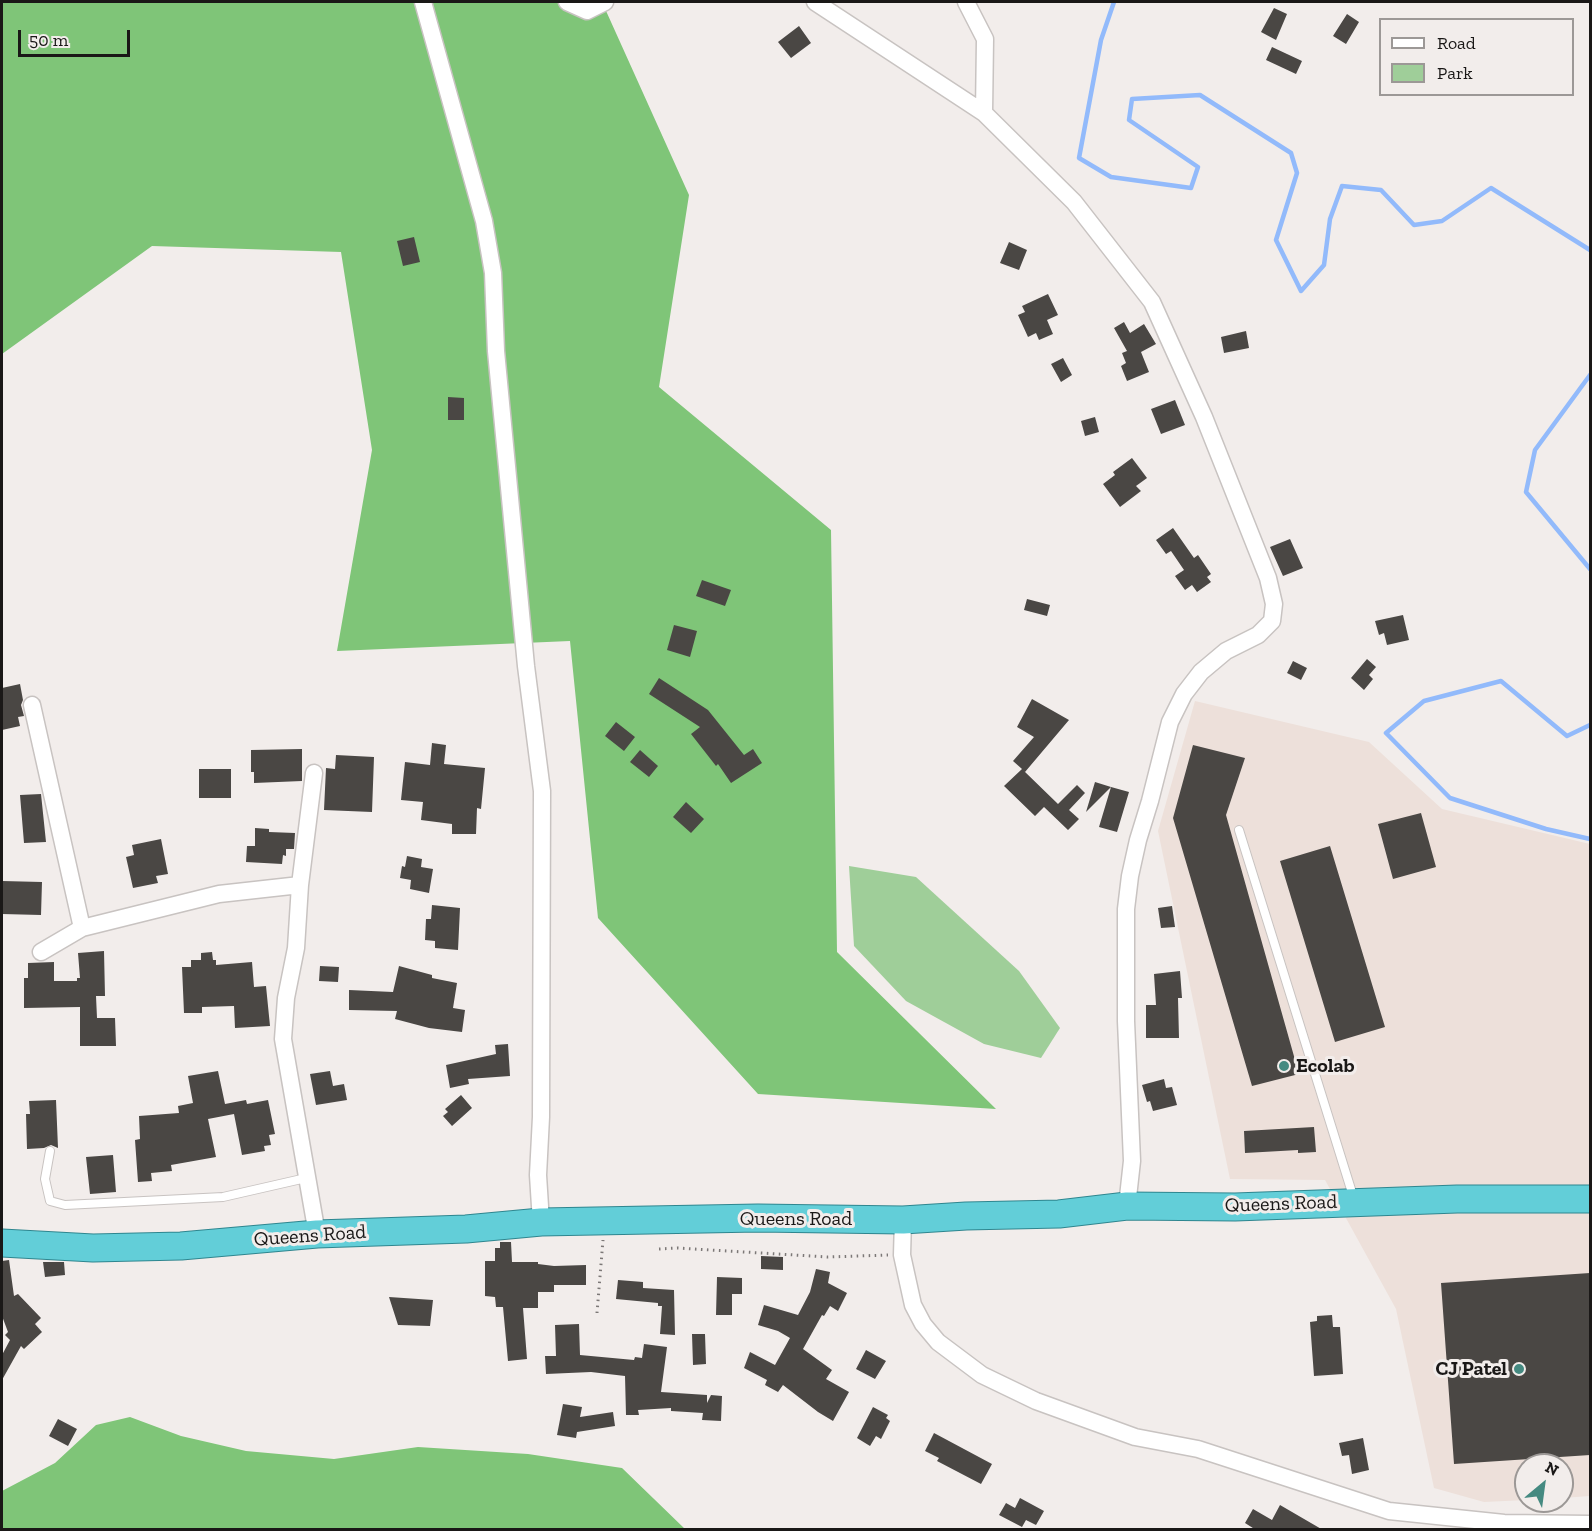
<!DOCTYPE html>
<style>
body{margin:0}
#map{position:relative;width:1592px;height:1531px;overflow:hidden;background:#f2edeb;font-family:"Zilla Slab",serif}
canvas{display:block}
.frame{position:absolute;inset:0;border:3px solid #1a1817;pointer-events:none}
.legend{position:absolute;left:1379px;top:18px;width:195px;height:78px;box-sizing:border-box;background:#f2edeb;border:2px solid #9c9896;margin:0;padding:8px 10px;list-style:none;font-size:18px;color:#1a1817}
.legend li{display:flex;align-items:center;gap:12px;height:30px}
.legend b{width:30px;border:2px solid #9c9896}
.north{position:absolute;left:1514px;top:1453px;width:60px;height:60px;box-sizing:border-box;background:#f2edeb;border:2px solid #9c9896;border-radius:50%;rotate:29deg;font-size:16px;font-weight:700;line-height:24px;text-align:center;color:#1a1817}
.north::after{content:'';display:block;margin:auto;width:21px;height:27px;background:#458a81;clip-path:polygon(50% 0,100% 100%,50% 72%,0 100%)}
.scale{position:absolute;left:18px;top:30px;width:112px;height:27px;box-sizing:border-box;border:3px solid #1a1817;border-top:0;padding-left:8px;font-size:18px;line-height:21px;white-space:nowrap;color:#1a1817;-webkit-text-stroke:4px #f2edeb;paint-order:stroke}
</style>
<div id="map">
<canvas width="1592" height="1531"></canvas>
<div class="frame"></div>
<ul class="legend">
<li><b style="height:8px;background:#fff"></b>Road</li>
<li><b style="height:16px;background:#9fce99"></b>Park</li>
</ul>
<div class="north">N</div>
<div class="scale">50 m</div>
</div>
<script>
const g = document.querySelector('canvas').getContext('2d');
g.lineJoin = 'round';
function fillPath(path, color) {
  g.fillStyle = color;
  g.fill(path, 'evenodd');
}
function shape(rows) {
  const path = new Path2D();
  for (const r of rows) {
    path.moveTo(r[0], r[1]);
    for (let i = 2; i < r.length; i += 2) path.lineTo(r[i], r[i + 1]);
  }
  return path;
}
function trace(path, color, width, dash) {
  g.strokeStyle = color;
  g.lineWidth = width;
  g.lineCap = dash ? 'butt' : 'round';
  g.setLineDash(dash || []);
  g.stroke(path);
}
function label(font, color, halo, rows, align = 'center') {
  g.font = font + ' "Zilla Slab",serif';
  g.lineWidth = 6;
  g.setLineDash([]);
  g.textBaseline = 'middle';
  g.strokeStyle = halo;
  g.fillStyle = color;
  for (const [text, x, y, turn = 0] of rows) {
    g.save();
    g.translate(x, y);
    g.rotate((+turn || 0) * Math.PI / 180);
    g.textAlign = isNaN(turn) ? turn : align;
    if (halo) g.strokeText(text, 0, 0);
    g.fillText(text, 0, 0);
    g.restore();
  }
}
fillPath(shape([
 [1195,701,1369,742,1442,809,1590,844,1590,1496,1562,1498,1562,1465,1526,1465,1526,1500,1484,1502,1434,1488,1396,1309,1325,1180,1230,1179,1158,831]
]), '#ede0da');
fillPath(shape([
 [849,866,916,877,1019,971,1060,1028,1041,1058,984,1044,906,1001,854,946]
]), '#9fce99');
fillPath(shape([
 [2,2,602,2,689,195,659,387,831,530,837,952,996,1109,758,1094,598,918,570,641,337,651,372,450,341,252,152,246,2,354],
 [130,1417,181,1436,246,1451,334,1459,418,1447,528,1454,622,1468,685,1529,2,1529,2,1491,55,1463,96,1425]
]), '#7fc578');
trace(shape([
 [1114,2,1101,40,1079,158,1111,177,1191,188,1198,167,1129,120,1132,99,1200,95,1291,153,1297,173,1276,240,1301,291,1324,265,1330,219,1342,186,1381,190,1414,225,1442,221,1491,188,1590,250],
 [1590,375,1535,450,1526,492,1590,569],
 [1590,725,1567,736,1501,681,1424,701,1386,733,1450,798,1546,829,1590,839]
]), '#92bafb', 4.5);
fillPath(shape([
 [1274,8,1287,14,1276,40,1261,32],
 [1347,14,1359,22,1346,44,1333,36],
 [799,26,811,43,791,58,778,42],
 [1272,47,1302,61,1296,74,1266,60],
 [414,237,420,262,403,266,397,241],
 [1009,242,1027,250,1019,270,1000,263],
 [1048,294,1058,315,1047,320,1053,334,1039,340,1036,333,1028,337,1018,315,1025,312,1022,306],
 [1124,322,1130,333,1144,324,1156,344,1141,352,1149,372,1127,381,1121,366,1126,363,1122,353,1127,351,1114,328],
 [1246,331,1249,348,1224,353,1221,337],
 [1063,358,1072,375,1061,382,1051,364],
 [448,397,464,398,464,420,448,420],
 [1175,400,1185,425,1161,434,1151,409],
 [1095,417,1099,432,1085,436,1081,421],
 [1132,458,1147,478,1136,486,1141,491,1120,507,1103,484,1115,475,1113,472],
 [1173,528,1194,558,1198,555,1211,574,1207,577,1211,582,1197,592,1192,585,1185,590,1175,576,1184,570,1171,551,1166,554,1156,540],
 [1290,539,1303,568,1283,576,1270,547],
 [702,580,731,590,725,606,696,596],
 [1027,599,1050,605,1047,616,1024,610],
 [1403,615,1409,640,1387,645,1384,633,1379,635,1375,621],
 [674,625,697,631,690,657,667,650],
 [1367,659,1376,667,1369,675,1373,679,1364,690,1351,678],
 [1293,661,1307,668,1301,680,1287,673],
 [659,678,708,710,744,755,753,749,762,763,731,783,718,764,716,766,691,734,700,727,649,694],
 [20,684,23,700,21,705,24,716,18,717,20,726,2,730,2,688],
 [1032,699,1069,720,1025,772,1023,770,1058,804,1077,785,1085,793,1069,810,1079,819,1068,830,1044,807,1035,816,1004,786,1022,769,1013,761,1034,737,1017,727],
 [616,722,635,737,624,751,605,736],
 [432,743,446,745,444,764,485,768,481,809,477,808,476,834,452,834,452,824,421,820,423,802,401,800,405,762,430,765],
 [1193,745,1245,758,1226,815,1299,1074,1252,1086,1173,818],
 [302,749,302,781,254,783,254,772,251,772,251,750],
 [640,750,658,766,649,777,630,762],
 [336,755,374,757,372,812,324,810,326,768,335,769],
 [199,769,231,769,231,798,199,798],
 [1095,782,1111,787,1086,812],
 [1111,787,1129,792,1117,832,1099,827],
 [41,794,46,842,24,843,20,795],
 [686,802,704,819,691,833,673,817],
 [1421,813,1436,867,1393,879,1378,824],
 [255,828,269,829,269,832,295,833,294,849,286,849,286,856,283,855,282,864,246,862,247,846,255,846],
 [161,839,168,874,156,876,158,883,133,888,126,857,134,855,132,845],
 [1330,846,1385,1027,1335,1042,1280,861],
 [407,856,422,859,421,867,433,869,429,893,410,889,411,880,400,878,402,866,405,867],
 [2,881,42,882,41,915,2,914],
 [432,905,460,908,458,950,435,948,435,941,425,940,426,919,431,919],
 [1172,906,1175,927,1161,928,1158,908],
 [104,951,105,996,96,996,97,1018,115,1018,116,1046,80,1046,80,1007,24,1008,24,978,28,978,28,963,54,962,54,981,77,981,77,978,80,978,78,953],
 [212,952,213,960,216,960,216,965,252,962,254,987,266,986,270,1026,235,1028,234,1006,202,1007,202,1013,184,1013,182,967,191,967,191,960,201,960,201,953],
 [320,966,339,967,338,982,319,981],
 [399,966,432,975,432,978,457,983,453,1008,465,1010,462,1032,429,1028,395,1019,397,1011,349,1010,349,990,393,992],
 [1180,971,1182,998,1178,998,1179,1038,1146,1038,1146,1005,1156,1005,1154,974],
 [508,1044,510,1076,468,1079,469,1084,450,1088,446,1065,496,1054,495,1045],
 [218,1071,225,1104,246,1100,247,1104,268,1100,275,1134,269,1135,271,1145,264,1146,265,1151,242,1155,234,1114,208,1119,216,1157,171,1165,172,1171,151,1173,152,1181,138,1182,135,1140,140,1139,139,1116,179,1113,178,1106,193,1103,188,1076],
 [330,1071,333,1086,344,1084,347,1100,316,1105,310,1074],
 [1164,1079,1166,1088,1172,1087,1177,1105,1153,1111,1150,1101,1147,1102,1142,1085],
 [461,1095,472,1108,452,1126,443,1116,448,1112,445,1109],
 [56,1100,58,1148,51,1145,44,1148,27,1149,26,1114,30,1114,29,1101],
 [1314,1127,1316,1152,1298,1153,1298,1150,1245,1153,1244,1131],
 [113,1155,116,1192,90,1194,86,1157],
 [500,1242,511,1242,512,1262,538,1262,538,1264,554,1266,586,1265,586,1285,554,1285,554,1292,538,1292,538,1308,523,1308,527,1359,508,1361,503,1307,496,1307,495,1297,485,1296,485,1261,495,1261,495,1248,500,1248],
 [761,1256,783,1257,783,1270,761,1269],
 [9,1260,14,1296,18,1294,41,1318,35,1324,42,1332,24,1349,21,1346,2,1380,2,1355,10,1340,5,1335,8,1332,2,1316,2,1261],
 [43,1262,64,1262,65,1275,45,1277],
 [816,1269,830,1272,828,1283,847,1293,838,1311,830,1306,824,1316,822,1315,803,1349,832,1370,826,1379,849,1392,833,1421,818,1412,783,1385,778,1392,765,1385,767,1380,744,1368,750,1352,775,1365,790,1338,778,1331,758,1325,764,1305,798,1315,810,1292],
 [1590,1273,1590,1455,1454,1464,1441,1283],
 [717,1277,742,1278,742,1294,732,1294,732,1315,716,1315],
 [618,1280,643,1282,643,1288,674,1290,675,1335,660,1334,662,1306,658,1306,658,1303,616,1299],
 [389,1297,433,1300,430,1326,398,1325],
 [1332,1315,1333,1327,1340,1327,1343,1374,1314,1376,1310,1322,1317,1321,1317,1316],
 [579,1324,580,1355,634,1360,635,1357,642,1358,644,1344,667,1347,661,1392,707,1395,707,1403,711,1395,722,1396,721,1421,702,1420,703,1413,671,1411,671,1408,638,1410,639,1415,626,1415,625,1376,591,1372,546,1374,545,1356,556,1356,555,1325],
 [692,1334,705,1334,706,1364,693,1365],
 [866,1350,886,1361,875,1379,856,1369],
 [563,1404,582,1407,580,1417,613,1412,615,1426,577,1432,576,1438,557,1435],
 [873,1407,888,1415,886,1418,890,1421,881,1439,876,1436,870,1446,857,1438],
 [58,1419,77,1429,68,1446,49,1436],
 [934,1433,992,1464,981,1484,937,1461,939,1458,925,1451],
 [1363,1438,1369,1470,1352,1474,1349,1455,1342,1456,1339,1443],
 [1020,1498,1044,1511,1036,1525,1026,1520,1022,1527,999,1515,1006,1503,1015,1508],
 [1280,1505,1323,1530,1256,1530,1245,1523,1253,1509,1272,1520]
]), '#4a4744');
const service = shape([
 [1239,830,1354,1199],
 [50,1151,45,1179,50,1201,65,1205,223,1197,306,1178]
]);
const minor = shape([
 [423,2,484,221,493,273,496,351,526,666,542,791,541,1117,538,1175,541,1222],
 [567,2,587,11,605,2],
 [815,2,984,113,1074,202,1152,302,1204,417,1268,578,1274,604,1272,621,1258,635,1226,651,1201,672,1184,694,1170,722,1150,801,1138,840,1130,876,1126,909,1126,1021,1132,1161,1127,1206],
 [966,2,985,39,984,113],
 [32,705,82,928],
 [314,773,300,885,296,948,286,998,283,1039,317,1234],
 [41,952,82,928,219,894,300,885],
 [903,1220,902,1255,913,1305,923,1324,938,1342,982,1375,1036,1401,1135,1437,1198,1449,1389,1511,1504,1523,1590,1524]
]);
const trunk = shape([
 [2,1243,93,1248,181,1246,317,1234,466,1229,541,1222,758,1218,903,1220,966,1216,1059,1214,1127,1206,1235,1207,1457,1199,1590,1199]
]);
trace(service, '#c8c3c1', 10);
trace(minor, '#c8c3c1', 19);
trace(trunk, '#2f868f', 29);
trace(shape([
 [659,1249,677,1248,828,1257,888,1255],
 [597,1313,603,1240]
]), '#7c7877', 3, [1.5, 4.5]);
trace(service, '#fff', 8);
trace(minor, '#fff', 16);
trace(trunk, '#62ced8', 27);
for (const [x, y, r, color] of [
 [1284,1066,6,"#458a81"],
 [1519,1369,6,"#458a81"]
]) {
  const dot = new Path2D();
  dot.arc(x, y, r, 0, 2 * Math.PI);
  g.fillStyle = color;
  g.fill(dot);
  trace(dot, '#f2edeb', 2);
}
label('bold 20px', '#1a1817', '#f2edeb', [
 ["Ecolab",1296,1066],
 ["CJ Patel",1507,1369,"right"]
], 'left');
label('20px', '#1a1817', '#f2edeb', [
 ["Queens Road",1281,1204,-2],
 ["Queens Road",796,1219],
 ["Queens Road",310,1236,-4]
]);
</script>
